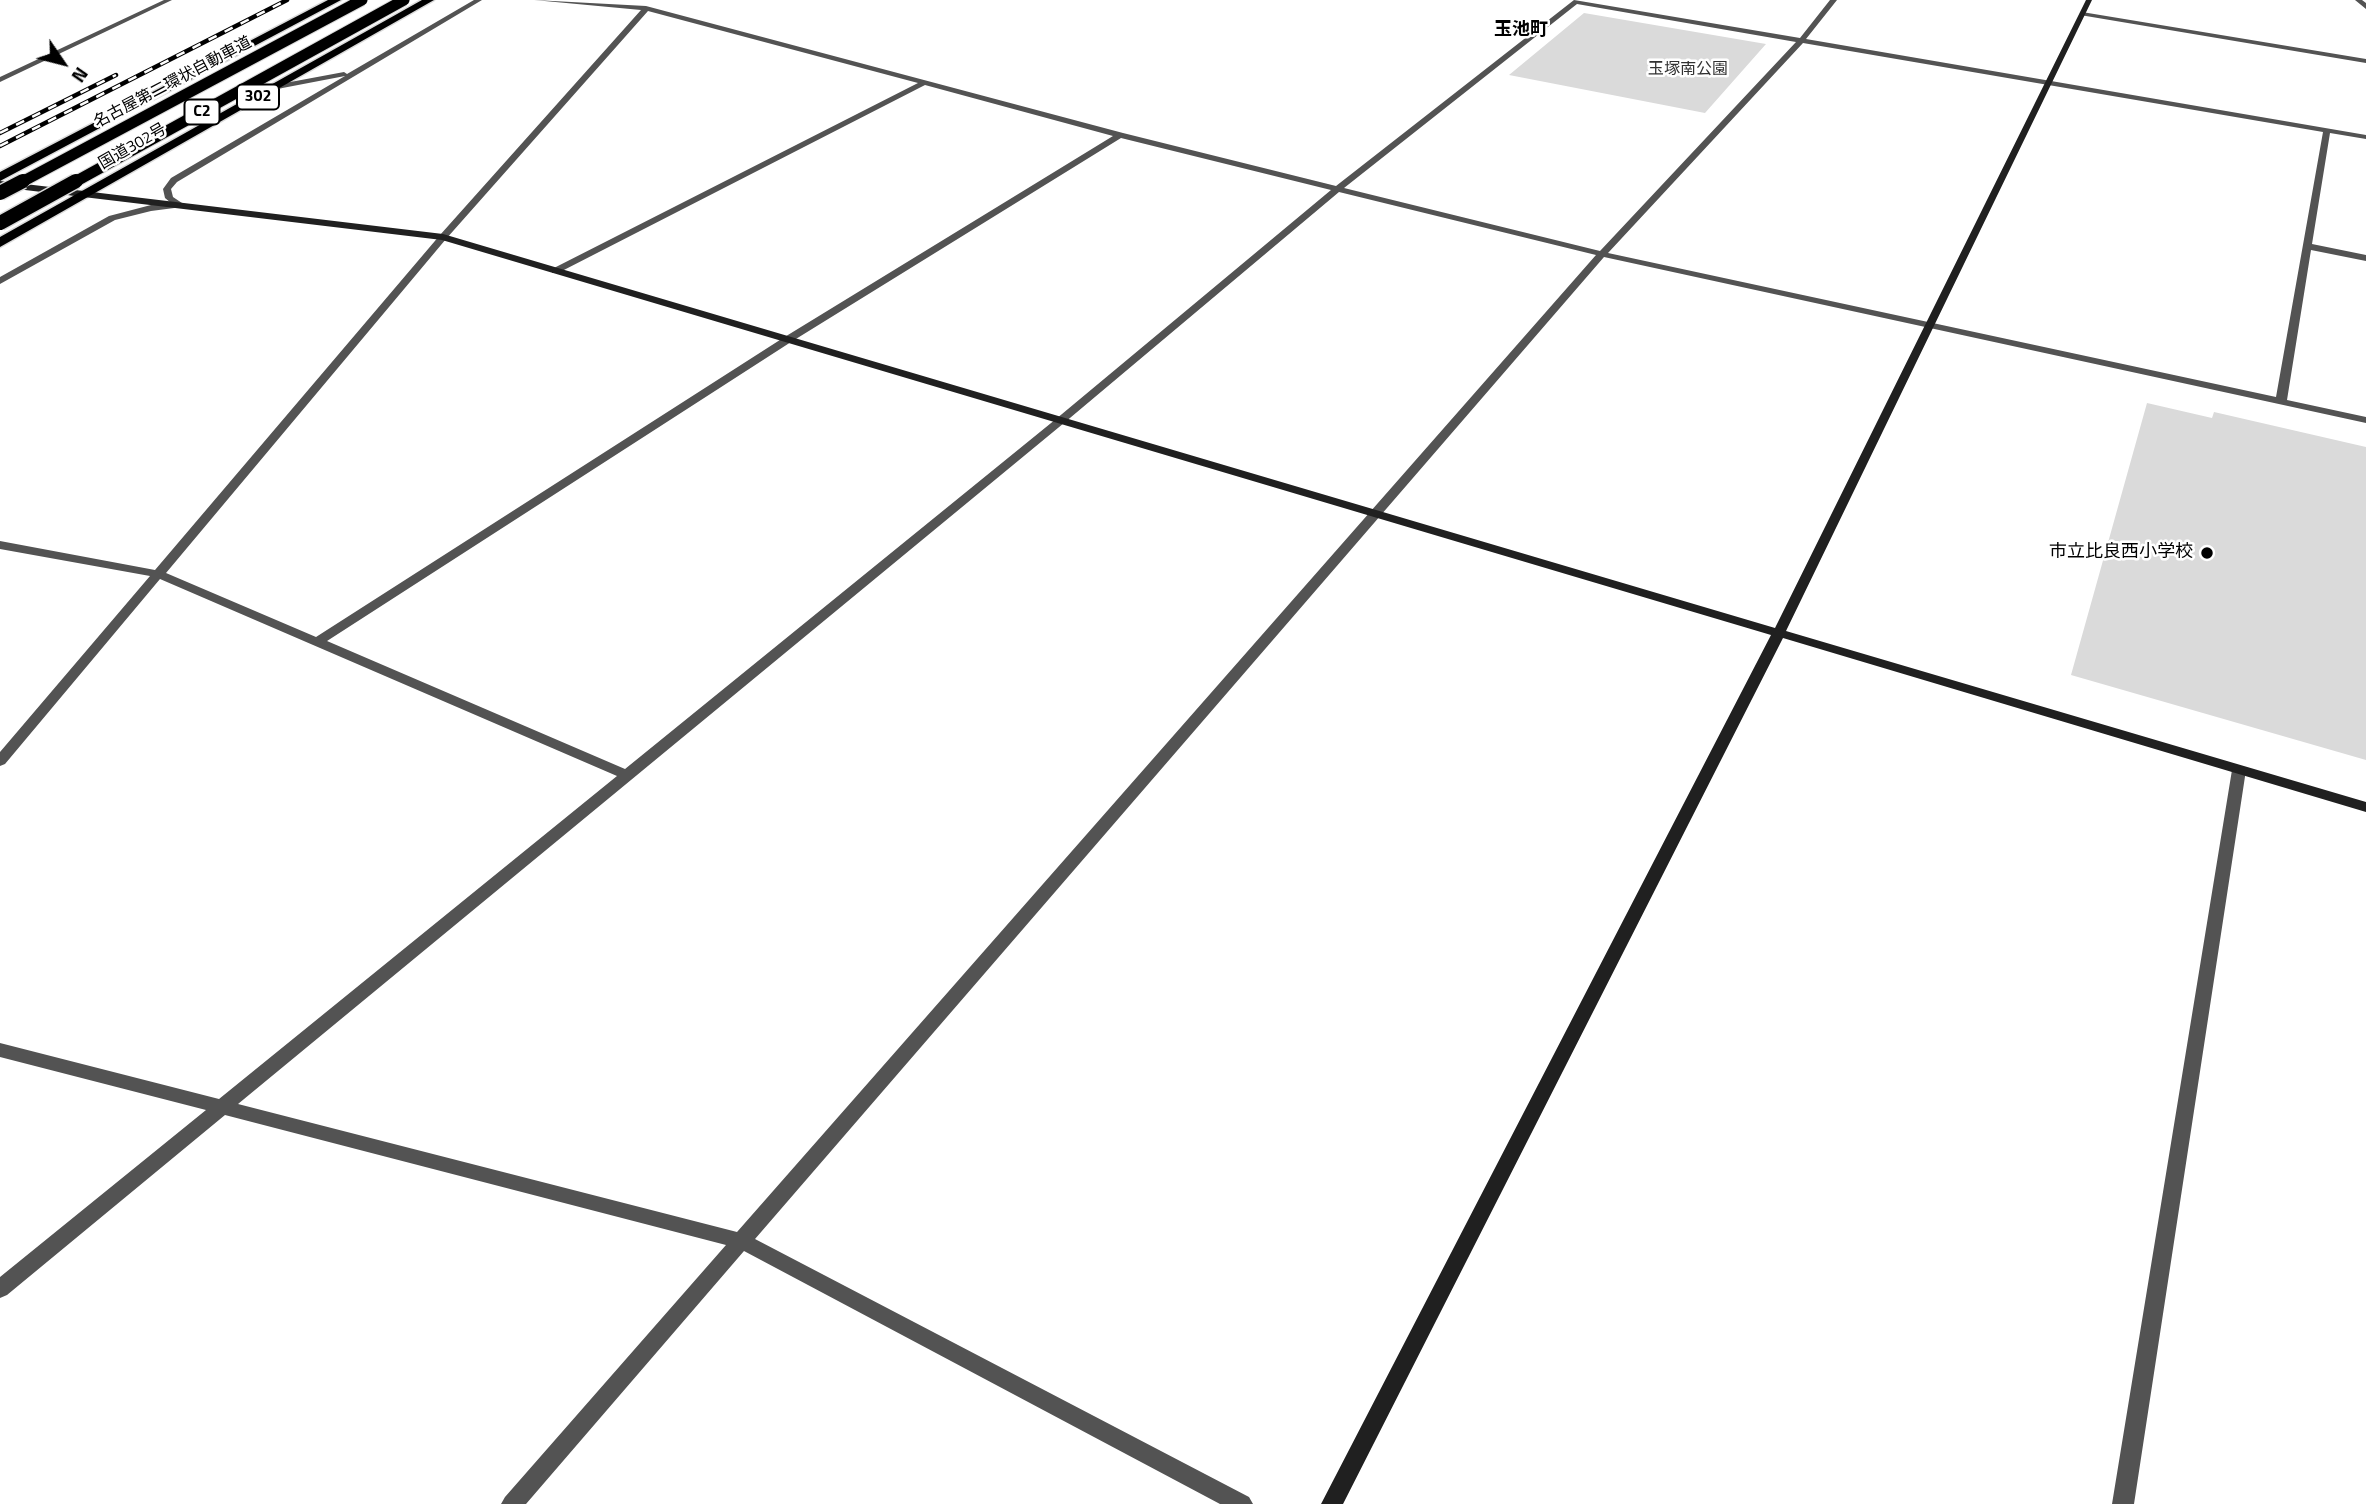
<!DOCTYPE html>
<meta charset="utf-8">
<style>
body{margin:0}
#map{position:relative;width:2366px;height:1504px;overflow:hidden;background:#fff;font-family:"Titillium Web",sans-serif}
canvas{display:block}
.north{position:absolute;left:28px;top:28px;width:70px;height:70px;-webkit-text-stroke:5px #fff;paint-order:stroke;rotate:125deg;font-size:19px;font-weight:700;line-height:28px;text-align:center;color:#000}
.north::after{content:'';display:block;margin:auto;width:24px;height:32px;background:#000;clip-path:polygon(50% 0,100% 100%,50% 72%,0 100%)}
</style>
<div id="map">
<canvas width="2366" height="1504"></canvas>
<div class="north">N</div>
</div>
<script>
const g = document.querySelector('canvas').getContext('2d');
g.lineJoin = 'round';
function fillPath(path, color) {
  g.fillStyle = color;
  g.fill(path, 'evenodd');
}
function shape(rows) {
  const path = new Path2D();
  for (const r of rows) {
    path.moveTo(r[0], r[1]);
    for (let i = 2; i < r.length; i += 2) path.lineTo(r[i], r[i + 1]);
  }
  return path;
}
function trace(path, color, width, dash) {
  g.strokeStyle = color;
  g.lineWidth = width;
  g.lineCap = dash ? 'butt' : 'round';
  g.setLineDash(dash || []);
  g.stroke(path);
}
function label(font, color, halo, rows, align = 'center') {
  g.font = font + ' "Titillium Web","Noto Sans JP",sans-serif';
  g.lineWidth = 5;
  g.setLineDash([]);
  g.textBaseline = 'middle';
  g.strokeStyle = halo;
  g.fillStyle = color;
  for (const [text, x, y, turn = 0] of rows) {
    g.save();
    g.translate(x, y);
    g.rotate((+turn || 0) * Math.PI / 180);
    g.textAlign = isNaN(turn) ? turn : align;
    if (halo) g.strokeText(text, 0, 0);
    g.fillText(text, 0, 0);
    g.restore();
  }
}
fillPath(shape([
 [1584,13,1766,44,1705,113,1509,75],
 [2147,403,2212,418,2214,412,2366,447,2366,760,2071,675]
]), '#dadada');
const highway = shape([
 [328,0,341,0,0,181,0,172,328,0],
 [422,0,434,0,0,247,0,237,422,0]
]);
trace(highway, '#dbdbdb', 3);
fillPath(shape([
 [164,0,172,0,0,82,0,77,164,0],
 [474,0,482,0,177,182,171,189,173,197,182,203,182,207,151,211,115,220,0,284,0,277,109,216,151,205,171,203,165,198,163,189,171,178,345,76,272,90,268,88,269,86,344,72,347,74,474,0],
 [534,0,646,6,1123,133,1336,186,1574,0,1800,38,1830,0,1837,0,1806,39,2366,135,2366,139,2330,133,2312,244,2366,255,2366,261,2311,250,2287,400,2366,417,2366,423,1604,257,755,1239,1249,1497,1253,1504,1220,1504,744,1251,526,1504,501,1504,505,1497,726,1245,225,1115,7,1295,0,1298,0,1277,206,1110,0,1057,0,1043,219,1099,617,776,160,579,5,764,0,766,0,752,150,576,0,549,0,541,155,570,440,235,641,10,534,0],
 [1577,4,1796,42,1600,251,1344,188,1577,4],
 [648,11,918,83,552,269,552,273,558,273,925,85,1113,136,783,338,316,637,166,573,446,239,648,11],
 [1803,43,2323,132,2276,397,1608,253,1803,43],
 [1121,138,1331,190,1056,419,625,769,327,641,791,342,1121,138],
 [1339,192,1596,255,737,1232,238,1104,1064,423,1339,192],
 [2355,0,2362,0,2366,3,2366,9,2355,0],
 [2082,12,2366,59,2366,63,2080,15,2082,12],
 [2239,765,2246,770,2134,1504,2112,1504,2232,770,2239,765]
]), '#535353');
fillPath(shape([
 [2086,0,2092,0,1786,631,2366,802,2366,812,1783,638,1343,1504,1321,1504,1771,635,442,240,0,187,0,181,443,234,1775,628,2086,0]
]), '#202020');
fillPath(highway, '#000');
const rail = shape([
 [0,133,116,75],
 [0,146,287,0]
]);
trace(rail, '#000', 4.5);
trace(rail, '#fff', 2.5, [9]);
const highwayBridgeFar1 = shape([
 [20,183,362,0],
 [73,183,404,0]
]);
const highwayBridge = shape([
 [0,193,23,181],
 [0,223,76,181]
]);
trace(highwayBridgeFar1, '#dbdbdb', 13, []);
trace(highwayBridge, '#dbdbdb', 17, []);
trace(highwayBridgeFar1, '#000', 11);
trace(highwayBridge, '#000', 14);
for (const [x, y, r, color] of [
 [2207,553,7,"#000"]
]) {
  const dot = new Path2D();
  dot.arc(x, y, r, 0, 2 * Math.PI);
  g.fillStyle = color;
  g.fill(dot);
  trace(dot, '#fff', 2.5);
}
label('16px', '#313131', '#fff', [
 ["玉塚南公園",1688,70]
]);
label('16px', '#000', '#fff', [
 ["名古屋第二環状自動車道",173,83,-28],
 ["国道302号",133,147,-30]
]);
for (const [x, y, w] of [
 [258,97,42],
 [202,112,35]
]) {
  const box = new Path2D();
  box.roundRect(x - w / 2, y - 12.5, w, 25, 5);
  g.fillStyle = '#fff';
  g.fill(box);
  trace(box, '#000', 2);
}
label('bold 16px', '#000', null, [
 ["302",258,97],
 ["C2",202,112]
]);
label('bold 18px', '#000', '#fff', [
 ["玉池町",1521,31]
]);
label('18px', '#000', '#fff', [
 ["市立比良西小学校",2193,553]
], 'right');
</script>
